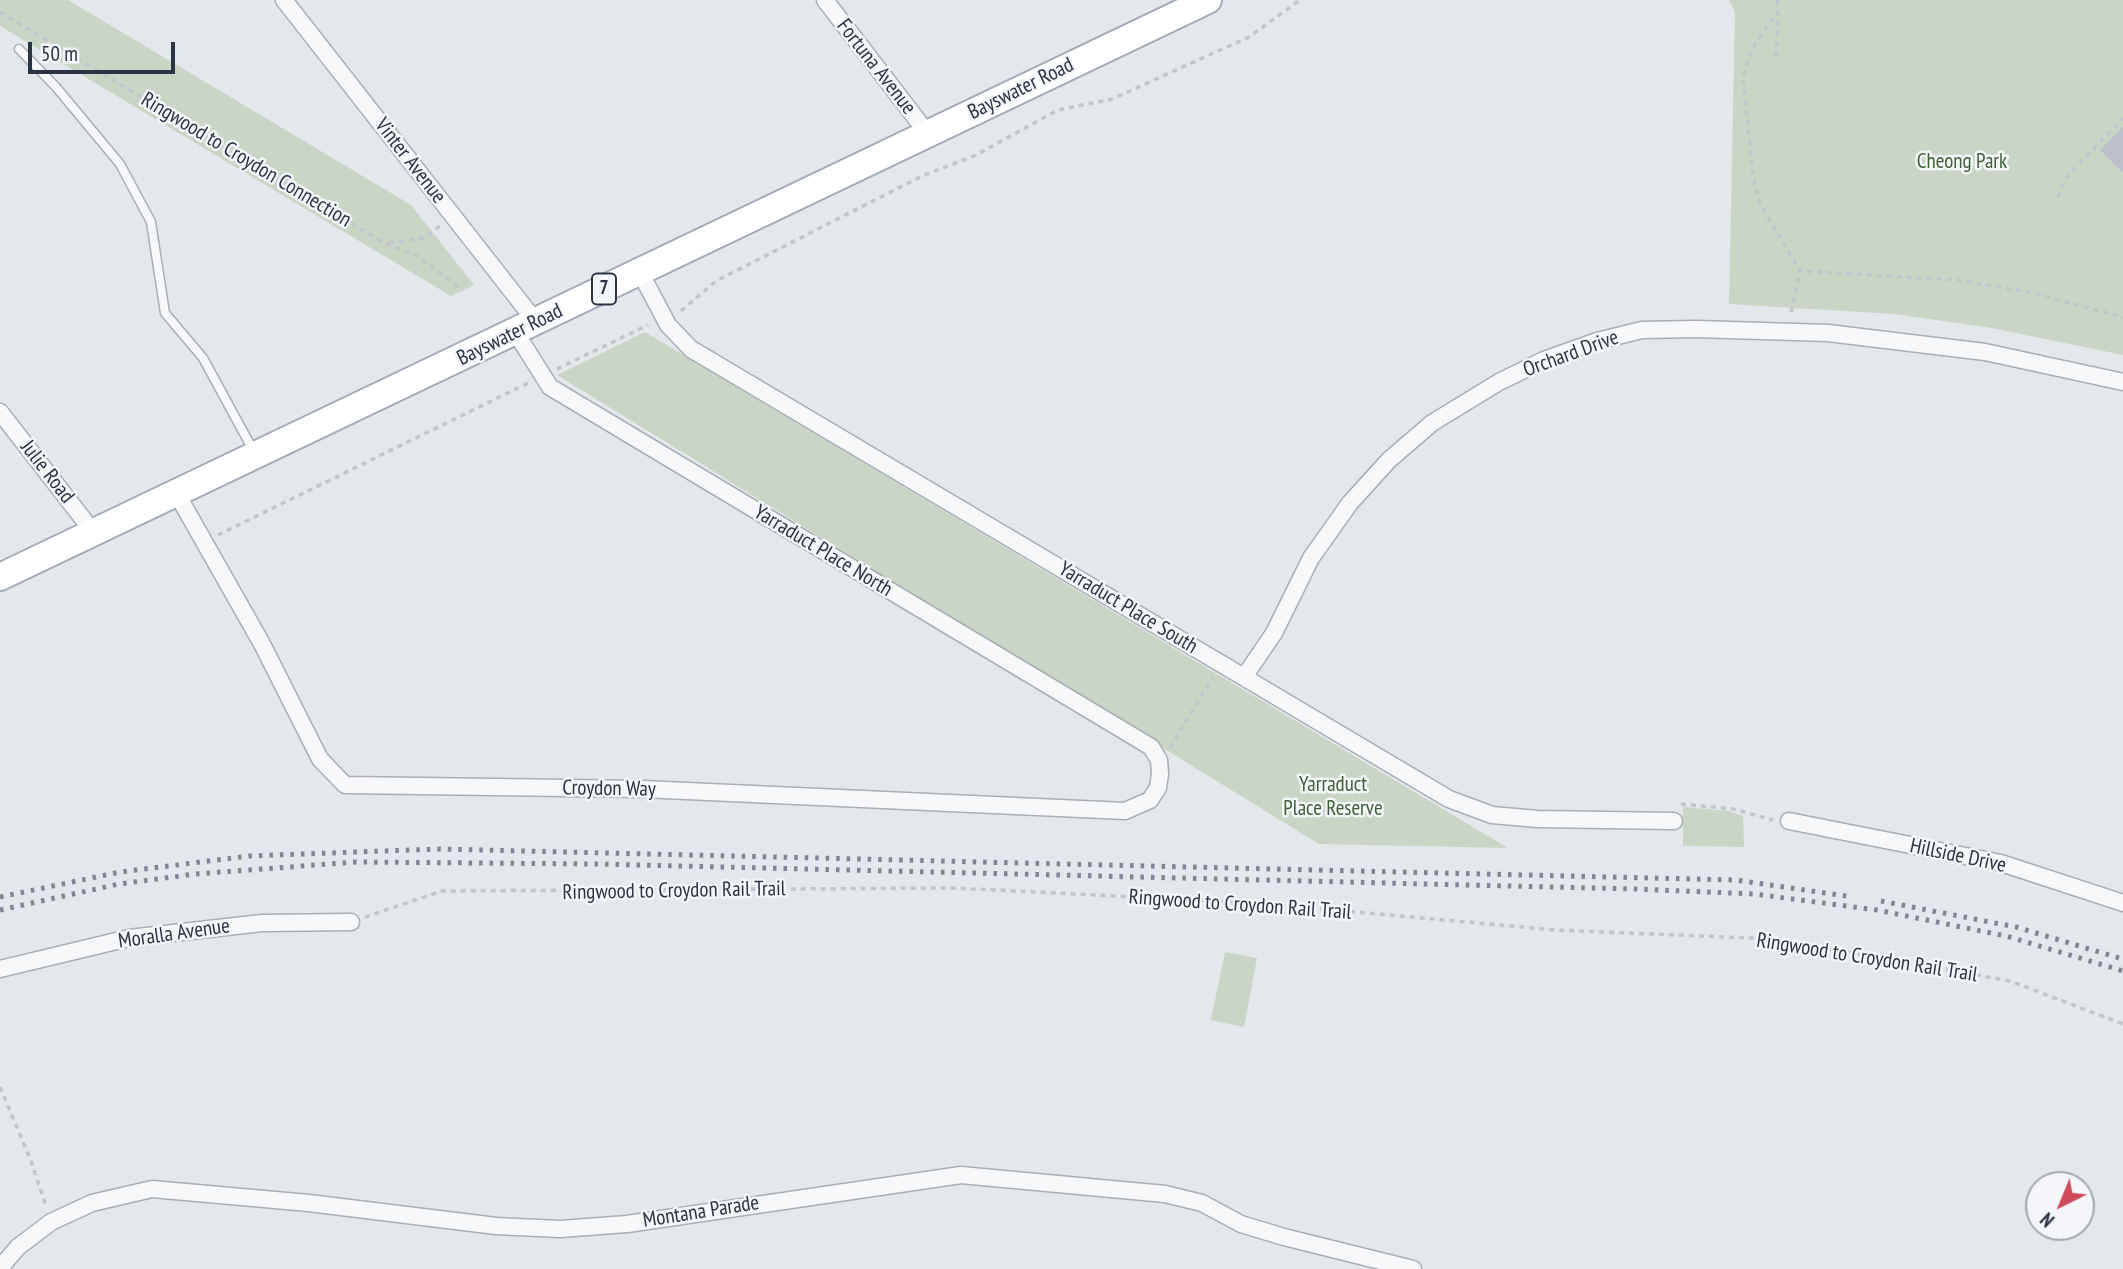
<!DOCTYPE html>
<style>
body{margin:0}
#map{position:relative;width:2123px;height:1269px;overflow:hidden;background:#e4e7ec;font-family:"PT Sans Narrow",sans-serif}
canvas{display:block}
.north{position:absolute;left:2025px;top:1171px;width:70px;height:70px;box-sizing:border-box;background:#f4f6f9;border:2px solid #a4a8b1;border-radius:50%;rotate:223deg;font-size:19px;font-weight:700;line-height:28px;text-align:center;color:#2b3445}
.north::after{content:'';display:block;margin:auto;width:24px;height:32px;background:#d1495b;clip-path:polygon(50% 0,100% 100%,50% 72%,0 100%)}
.scale{position:absolute;left:28px;top:42px;width:147px;height:32px;box-sizing:border-box;border:4px solid #2b3445;border-top:0;padding-left:9px;font-size:21px;line-height:24px;white-space:nowrap;color:#2b3445;-webkit-text-stroke:5px #f4f6f9;paint-order:stroke}
</style>
<div id="map">
<canvas width="2123" height="1269"></canvas>
<div class="north">N</div>
<div class="scale">50 m</div>
</div>
<script>
const g = document.querySelector('canvas').getContext('2d');
g.lineJoin = 'round';
function fillPath(path, color) {
  g.fillStyle = color;
  g.fill(path, 'evenodd');
}
function shape(rows) {
  const path = new Path2D();
  for (const r of rows) {
    path.moveTo(r[0], r[1]);
    for (let i = 2; i < r.length; i += 2) path.lineTo(r[i], r[i + 1]);
  }
  return path;
}
function trace(path, color, width, dash) {
  g.strokeStyle = color;
  g.lineWidth = width;
  g.lineCap = dash ? 'butt' : 'round';
  g.setLineDash(dash || []);
  g.stroke(path);
}
function label(font, color, halo, rows, align = 'center') {
  g.font = font + ' "PT Sans Narrow",sans-serif';
  g.lineWidth = 5;
  g.setLineDash([]);
  g.textBaseline = 'middle';
  g.strokeStyle = halo;
  g.fillStyle = color;
  for (const [text, x, y, turn = 0] of rows) {
    g.save();
    g.translate(x, y);
    g.rotate((+turn || 0) * Math.PI / 180);
    g.textAlign = isNaN(turn) ? turn : align;
    if (halo) g.strokeText(text, 0, 0);
    g.fillText(text, 0, 0);
    g.restore();
  }
}
fillPath(shape([
 [0,0,68,0,411,205,474,285,451,296,0,26],
 [1729,0,2123,0,2123,355,1992,328,1894,314,1729,304,1735,12],
 [645,332,1508,848,1319,844,557,375],
 [1683,807,1729,811,1743,816,1744,847,1683,846],
 [1225,952,1257,958,1244,1027,1211,1020]
]), '#c9d6c5');
fillPath(shape([
 [2123,127,2123,173,2100,150]
]), '#bbc0ca');
const service = shape([
 [19,49,56,87,120,164,151,222,165,313,203,358,253,450]
]);
const minor = shape([
 [284,0,536,322],
 [825,0,928,134],
 [640,272,668,325,691,349,1449,799,1492,815,1538,819,1674,821],
 [0,412,94,533],
 [177,494,262,644,320,759,345,785,643,789,1125,811,1150,800,1158,788,1160,774,1159,760,1151,747,550,387,516,333],
 [1244,677,1274,633,1311,558,1350,503,1389,460,1432,423,1499,382,1544,360,1597,341,1642,330,1696,329,1828,333,1985,352,2123,382],
 [1789,821,2001,863,2123,903],
 [0,969,129,938,262,923,351,922],
 [0,1268,18,1247,51,1222,92,1203,152,1189,309,1203,496,1226,560,1229,627,1224,961,1175,1165,1194,1202,1203,1241,1224,1284,1237,1413,1269]
]);
const primary = shape([
 [0,577,1208,0]
]);
trace(service, '#a9aeb7', 11);
trace(minor, '#a9aeb7', 19);
trace(primary, '#a3abb8', 30);
trace(shape([
 [1777,0,1778,11,1751,50,1743,77,1753,176,1760,204,1800,271,1957,280,2029,292,2123,317],
 [0,12,384,243,416,255,463,290],
 [1776,56,1778,13],
 [2058,197,2066,178,2123,118],
 [389,243,424,238,440,226],
 [681,311,716,281,922,176,974,156,1058,110,1112,99,1249,37,1300,0],
 [1791,312,1800,271],
 [557,369,648,325],
 [218,535,528,383],
 [1170,748,1213,677],
 [1681,804,1733,809,1773,820],
 [365,917,442,891,953,888,1256,903,1555,930,1773,939,2010,981,2123,1024],
 [0,1087,31,1161,46,1206]
]), '#c2c5cb', 3.5, [5, 5]);
trace(service, '#f7f8fa', 8);
trace(minor, '#f7f8fa', 16);
trace(primary, '#fff', 26);
trace(shape([
 [0,897,120,872,249,856,437,849,1735,880,1853,897],
 [1881,901,2016,927,2123,959],
 [0,910,119,884,195,874,356,862,599,864,1636,889,1754,894,1877,910,2006,936,2123,971]
]), '#7d8696', 5, [3.5, 7]);
for (const [x, y, w] of [
 [604,289,24]
]) {
  const box = new Path2D();
  box.roundRect(x - w / 2, y - 15.5, w, 31, 5);
  g.fillStyle = '#f4f6f9';
  g.fill(box);
  trace(box, '#2b3445', 2);
}
label('bold 19px', '#2b3445', null, [
 ["7",604,289]
]);
label('21px', '#2b3445', '#f4f6f9', [
 ["Fortuna Avenue",876,67,52],
 ["Bayswater Road",1021,89,-26],
 ["Ringwood to Croydon Connection",246,160,31],
 ["Vinter Avenue",410,161,52],
 ["Bayswater Road",510,335,-26],
 ["Orchard Drive",1571,354,-20],
 ["Julie Road",47,472,52],
 ["Yarraduct Place North",823,551,31],
 ["Yarraduct Place South",1128,608,31],
 ["Croydon Way",609,789,1],
 ["Hillside Drive",1958,856,12],
 ["Ringwood to Croydon Rail Trail",674,891,-1],
 ["Ringwood to Croydon Rail Trail",1240,905,4],
 ["Moralla Avenue",174,934,-8],
 ["Ringwood to Croydon Rail Trail",1867,958,9],
 ["Montana Parade",701,1212,-9]
]);
label('21px', '#3f6138', '#f4f6f9', [
 ["Cheong Park",1962,162],
 ["Yarraduct",1333,785],
 ["Place Reserve",1333,809]
]);
</script>
